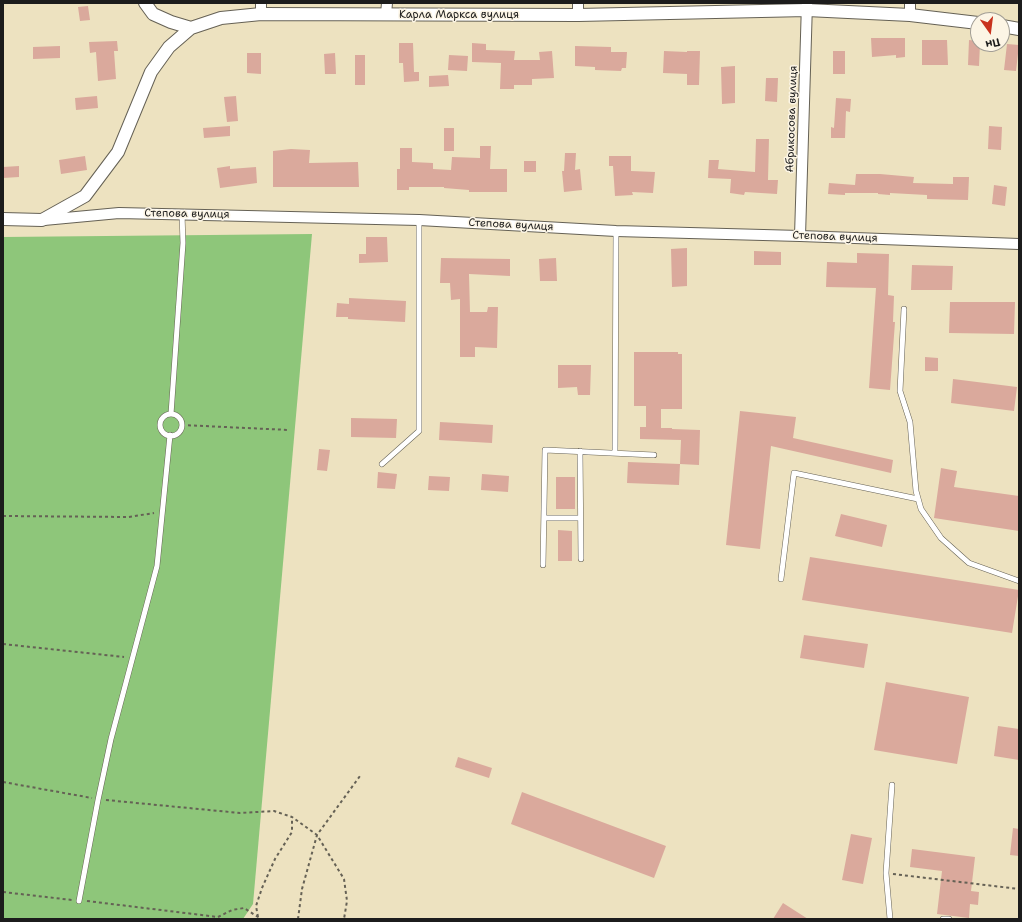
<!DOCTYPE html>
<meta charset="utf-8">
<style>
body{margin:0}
#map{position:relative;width:1022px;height:922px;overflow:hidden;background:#ede2c0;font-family:"Shantell Sans",sans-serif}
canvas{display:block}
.frame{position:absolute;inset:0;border:4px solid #1c1c1c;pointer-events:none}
.north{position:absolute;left:970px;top:12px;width:40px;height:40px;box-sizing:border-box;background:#fcf5e5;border:1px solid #a29e95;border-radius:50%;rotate:166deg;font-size:11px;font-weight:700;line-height:16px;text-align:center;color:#1c1c1c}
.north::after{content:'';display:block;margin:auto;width:14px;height:18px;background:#c8321e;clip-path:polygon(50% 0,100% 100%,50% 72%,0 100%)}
</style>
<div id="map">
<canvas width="1022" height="922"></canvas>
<div class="frame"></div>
<div class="north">Пн</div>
</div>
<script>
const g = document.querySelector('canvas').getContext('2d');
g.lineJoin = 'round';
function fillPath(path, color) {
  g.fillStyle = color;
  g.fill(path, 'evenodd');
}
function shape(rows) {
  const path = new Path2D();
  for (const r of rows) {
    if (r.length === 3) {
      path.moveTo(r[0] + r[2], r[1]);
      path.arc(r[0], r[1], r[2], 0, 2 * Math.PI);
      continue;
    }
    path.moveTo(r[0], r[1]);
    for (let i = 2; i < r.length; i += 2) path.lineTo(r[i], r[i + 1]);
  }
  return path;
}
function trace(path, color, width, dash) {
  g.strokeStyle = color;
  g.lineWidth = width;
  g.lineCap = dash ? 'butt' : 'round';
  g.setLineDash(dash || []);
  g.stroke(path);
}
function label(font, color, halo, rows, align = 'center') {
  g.font = font + ' "Shantell Sans",sans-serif';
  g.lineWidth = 3;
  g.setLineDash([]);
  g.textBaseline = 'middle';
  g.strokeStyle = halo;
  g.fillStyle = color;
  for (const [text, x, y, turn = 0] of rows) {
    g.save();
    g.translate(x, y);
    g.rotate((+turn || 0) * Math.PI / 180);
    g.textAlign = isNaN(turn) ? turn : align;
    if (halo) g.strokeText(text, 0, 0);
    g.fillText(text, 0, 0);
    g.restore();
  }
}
fillPath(shape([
 [312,234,253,904,243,919,3,919,3,237]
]), '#8ec67a');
fillPath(shape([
 [88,6,90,20,80,21,78,7],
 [871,38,905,38,905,57,896,58,896,55,872,57],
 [922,40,947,40,948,65,922,65],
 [969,40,978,41,978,44,980,44,979,66,968,65],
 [117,41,118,51,114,51,116,79,98,81,96,52,90,53,89,42],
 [399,43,413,43,414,72,419,72,419,81,404,82,403,63,399,63],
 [472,43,486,44,486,50,515,51,514,60,540,60,539,52,552,51,554,78,532,79,532,85,514,85,514,89,500,89,501,63,472,62],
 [1007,44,1019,45,1016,71,1004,70],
 [60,46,60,58,33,59,33,47],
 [575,46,611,47,611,52,627,52,626,68,622,68,621,71,595,70,595,67,575,66],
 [664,51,687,52,687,51,700,51,699,85,687,85,687,74,663,73],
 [833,51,845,51,845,74,833,74],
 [247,53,261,53,261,74,247,73],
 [335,53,336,74,325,74,324,54],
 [355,55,365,55,365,85,355,85],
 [449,55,468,56,467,71,448,70],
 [735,66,735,103,722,104,721,67],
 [448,75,449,86,429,87,429,76],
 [766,78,778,78,777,102,765,101],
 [97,96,98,108,76,110,75,98],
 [236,96,238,121,227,122,224,97],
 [836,98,851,99,850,112,846,111,845,138,831,138,831,127,834,128],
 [230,126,230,136,204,138,203,128],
 [989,126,1002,127,1001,150,988,149],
 [444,128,454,128,454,151,444,151],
 [756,139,769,139,768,180,778,180,777,194,745,192,744,195,730,193,731,179,708,178,709,160,719,160,718,169,755,172],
 [480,146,491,146,490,169,507,169,507,192,469,192,469,190,444,188,444,187,409,187,409,190,397,190,397,169,400,169,400,148,412,148,412,162,433,163,433,169,451,170,452,157,480,158],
 [291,149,310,150,309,163,358,162,359,187,273,187,273,151],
 [565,153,576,153,575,170,580,169,582,190,564,192,562,171,564,171],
 [85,156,87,170,61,174,59,160],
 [609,156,631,156,631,171,655,172,653,193,632,192,633,195,615,196,613,166,609,166],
 [524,161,536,161,536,172,524,172],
 [19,166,19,177,3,178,3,167],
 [230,166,230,169,256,167,257,183,220,188,217,168],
 [856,174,880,174,914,177,913,183,953,184,953,177,969,177,968,200,927,199,927,195,890,193,890,195,878,194,878,193,845,193,845,195,828,194,829,183,855,185],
 [994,185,1007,187,1005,206,992,204],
 [366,237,387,237,388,262,359,263,359,254,366,254],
 [687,248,687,286,672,287,671,249],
 [754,251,781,252,781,265,754,265],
 [857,253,889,254,888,295,894,296,893,322,895,322,890,390,869,388,876,288,826,287,827,262,857,263],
 [441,258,510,259,510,276,469,274,470,312,487,312,488,307,498,307,497,348,475,347,475,357,460,357,460,299,451,300,450,283,440,283],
 [556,258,557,281,540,281,539,259],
 [912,265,953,266,952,290,911,290],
 [349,298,406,301,405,322,348,319,348,317,336,317,337,303,349,304],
 [950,302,1015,302,1014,334,949,333],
 [634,352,678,352,678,354,682,354,682,409,661,409,661,428,672,428,672,429,700,430,699,465,680,464,681,440,640,439,640,427,646,427,646,406,634,406],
 [925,357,938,358,938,371,925,371],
 [558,365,591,365,590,395,578,395,577,387,558,388],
 [953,379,1017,387,1014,411,951,403],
 [740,411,796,417,793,438,893,460,891,473,771,446,760,549,726,545],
 [351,418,397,419,396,438,351,437],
 [440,422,493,425,492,443,439,440],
 [319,449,330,450,327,471,317,470],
 [628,462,680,464,679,485,627,483],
 [941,468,957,471,954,487,1019,496,1019,531,934,518],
 [378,472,397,474,395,489,377,488],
 [482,474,509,476,508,492,481,490],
 [429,476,450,477,449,491,428,490],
 [556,477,575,477,575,509,556,509],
 [841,514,887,525,882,547,835,536],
 [558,530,572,531,572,561,558,561],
 [810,557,1019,590,1012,633,802,600],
 [804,635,868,644,864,668,800,658],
 [886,682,969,697,957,764,874,750],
 [998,726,1019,729,1019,760,994,756],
 [458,757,492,768,489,778,455,767],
 [522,792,666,846,654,878,511,824],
 [1013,828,1019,829,1019,856,1010,855],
 [851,834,872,838,863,884,842,880],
 [912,849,975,857,971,891,979,892,978,905,970,904,969,918,937,914,942,871,910,867],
 [783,903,808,919,773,919]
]), '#daa99c');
const service = shape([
 [904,309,900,391,910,422,916,491,921,509,941,538,969,563,1019,581],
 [171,414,183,243,182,214],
 [171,425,11],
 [580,451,581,559],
 [615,453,616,231],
 [382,464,419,431,419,220],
 [544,518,580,518],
 [543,565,545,450,654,455],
 [781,579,794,473,918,499],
 [79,901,98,800,111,739,157,566,170,435],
 [890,919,886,873,892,785],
 [943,919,949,919]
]);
const minor = shape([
 [261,3,261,14],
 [386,14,387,3],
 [578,15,578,3],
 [910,15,910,3],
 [44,220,119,213,419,220,616,231,800,236,1019,244],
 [800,236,807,3]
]);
const tertiary = shape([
 [145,3,153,14,171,22,191,28],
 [1002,26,1019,29],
 [3,219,42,220,85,196,118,152,151,72,169,47,191,28,221,18,261,14,578,15,807,10,910,15,978,23]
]);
trace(service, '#656155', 6);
trace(minor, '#656155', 12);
trace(tertiary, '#656155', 14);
trace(shape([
 [182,425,289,430],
 [3,516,129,517,154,513],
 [3,644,124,657],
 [3,782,92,798],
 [106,800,240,813,274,811,292,817,317,835,344,879,347,901,344,919],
 [893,874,1019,889],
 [3,892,72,900],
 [87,901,218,917,232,910,244,908,258,917,259,919],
 [258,917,256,906,262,888,275,859,292,832,292,817],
 [298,919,302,889,317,835,360,776]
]), '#656155', 2, [3, 3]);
trace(service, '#fff', 5);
trace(minor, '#fff', 10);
trace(tertiary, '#fff', 12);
label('11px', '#1c1c1c', '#fcf5e5', [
 ["Карла Маркса вулиця",459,15],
 ["Абрикосова вулиця",792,119,-88],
 ["Степова вулиця",187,214,1],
 ["Степова вулиця",511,225,3],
 ["Степова вулиця",835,237,2]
]);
</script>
